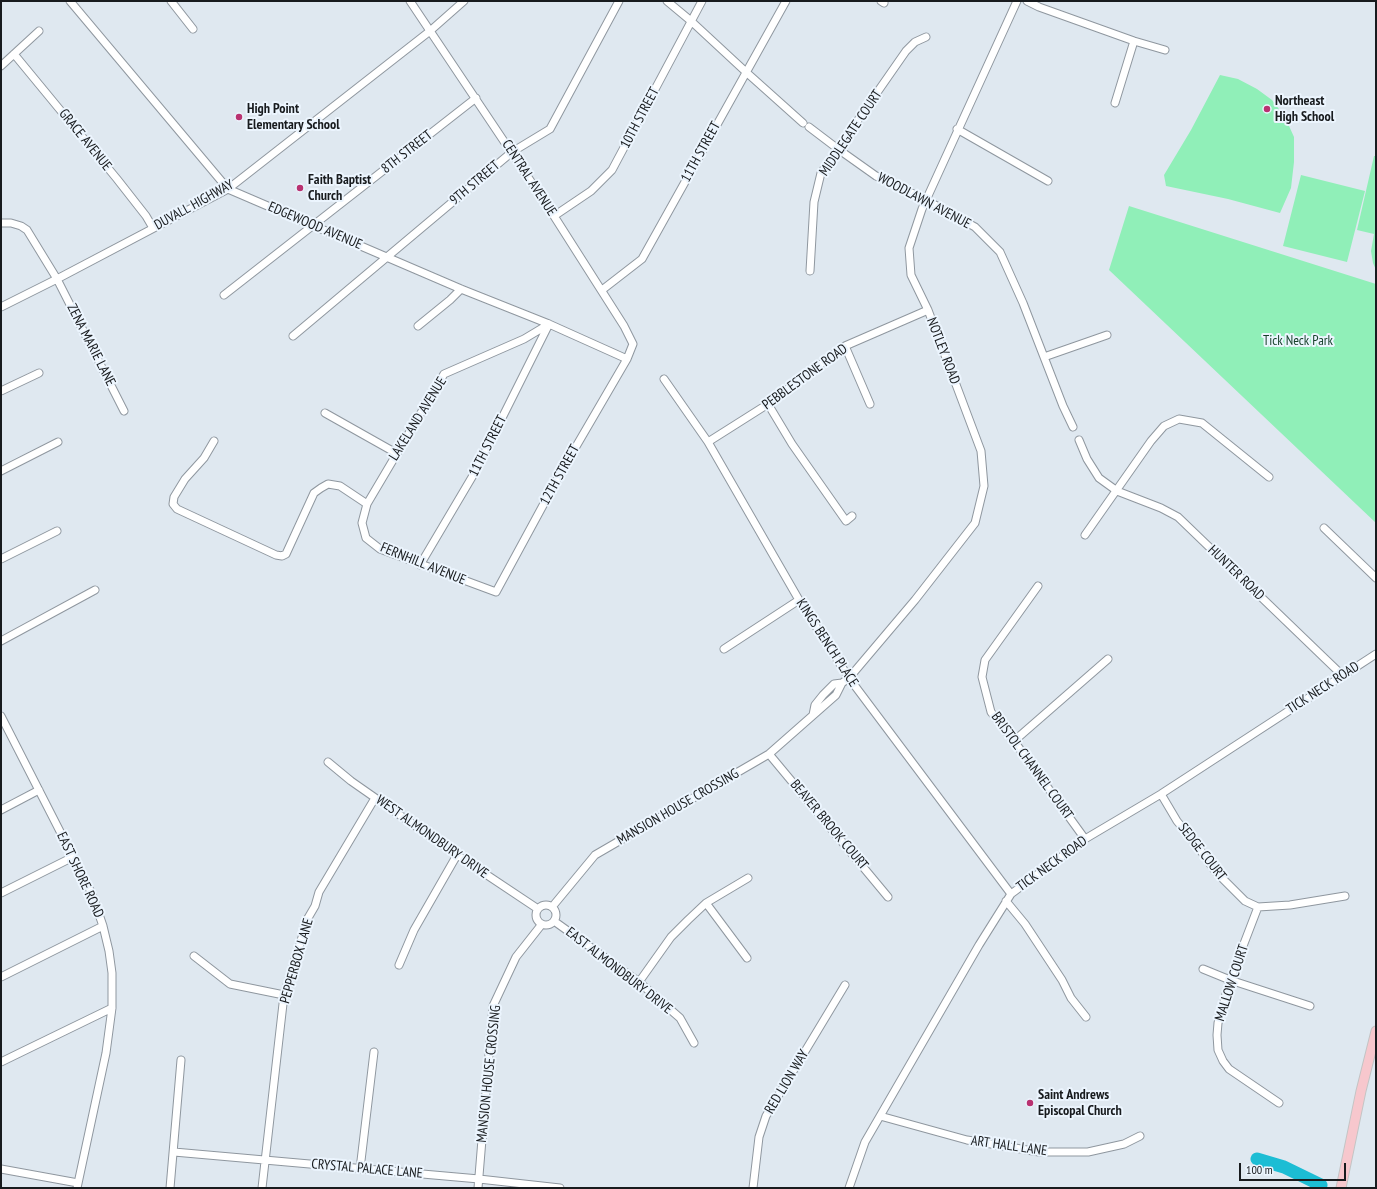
<!DOCTYPE html>
<style>
body{margin:0}
#map{position:relative;width:1377px;height:1189px;overflow:hidden;background:#dfe8f0;font-family:"PT Sans Narrow",sans-serif}
canvas{display:block}
.frame{position:absolute;inset:0;border:2px solid #181b1e;pointer-events:none}
.scale{position:absolute;left:1239px;top:1163px;width:107px;height:18px;box-sizing:border-box;border:2px solid #181b1e;border-top:0;padding-left:5px;font-size:12px;line-height:14px;white-space:nowrap;color:#181b1e;-webkit-text-stroke:3px #ecf5fe;paint-order:stroke}
</style>
<div id="map">
<canvas width="1377" height="1189"></canvas>
<div class="frame"></div>
<div class="scale">100 m</div>
</div>
<script>
const g = document.querySelector('canvas').getContext('2d');
g.lineJoin = 'round';
function fillPath(path, color) {
  g.fillStyle = color;
  g.fill(path, 'evenodd');
}
function shape(rows) {
  const path = new Path2D();
  for (const r of rows) {
    if (r.length === 3) {
      path.moveTo(r[0] + r[2], r[1]);
      path.arc(r[0], r[1], r[2], 0, 2 * Math.PI);
      continue;
    }
    path.moveTo(r[0], r[1]);
    for (let i = 2; i < r.length; i += 2) path.lineTo(r[i], r[i + 1]);
  }
  return path;
}
function trace(path, color, width, dash) {
  g.strokeStyle = color;
  g.lineWidth = width;
  g.lineCap = dash ? 'butt' : 'round';
  g.setLineDash(dash || []);
  g.stroke(path);
}
function label(font, color, halo, rows, align = 'center') {
  g.font = font + ' "PT Sans Narrow",sans-serif';
  g.lineWidth = 4;
  g.setLineDash([]);
  g.textBaseline = 'middle';
  g.strokeStyle = halo;
  g.fillStyle = color;
  for (const [text, x, y, turn = 0] of rows) {
    g.save();
    g.translate(x, y);
    g.rotate((+turn || 0) * Math.PI / 180);
    g.textAlign = isNaN(turn) ? turn : align;
    if (halo) g.strokeText(text, 0, 0);
    g.fillText(text, 0, 0);
    g.restore();
  }
}
fillPath(shape([
 [1220,75,1238,79,1257,89,1272,100,1285,117,1294,137,1294,162,1291,188,1280,213,1228,199,1166,186,1164,175,1191,130],
 [1374,156,1376,156,1376,270,1373,263,1371,251,1374,234,1357,230],
 [1301,175,1365,191,1347,262,1283,246],
 [1129,206,1376,284,1376,523,1109,270]
]), '#90efb8');
trace(shape([
 [1257,1159,1284,1167,1321,1185]
]), '#1cbdd4', 13);
const minor = shape([
 [70,1,228,189,461,289,549,324,627,359],
 [171,1,193,29],
 [410,1,554,216,624,326,633,344,627,359,560,474,496,592,380,549,366,538,362,523,367,504,444,374,524,339,549,324],
 [667,1,691,21,746,72,803,123],
 [881,1,884,3],
 [1027,1,1039,7,1134,41,1165,50],
 [14,54,117,179,146,216,153,228],
 [1,66,39,31],
 [1115,103,1134,41],
 [809,127,838,149,876,176,926,200,975,227,1000,252,1023,303,1063,406,1073,427],
 [957,129,1048,181],
 [554,216,591,191,612,170,702,1],
 [1,223,11,223,21,226,27,230,57,279,124,411],
 [810,271,814,202,821,173,906,51,915,42,926,37],
 [602,290,642,259,786,1],
 [224,295,476,98],
 [1,307,57,279,228,189,430,31,464,1],
 [418,326,450,300,461,289],
 [293,336,512,152,550,129,619,1],
 [845,346,870,404],
 [1044,357,1107,335],
 [664,379,708,442,799,600,849,678,1011,894],
 [1,391,39,373],
 [768,404,792,444,846,521,852,516],
 [325,413,396,453],
 [1079,440,1087,459,1099,478,1117,491,1161,508,1178,517,1342,675],
 [214,441,204,458,185,479,174,497,173,504,177,509,276,555,282,556,286,554,314,493,321,488,328,484,340,486,367,504],
 [708,442,768,404,845,346,928,310],
 [1,471,58,442],
 [1324,528,1376,578],
 [1085,535,1151,441,1164,426,1179,419,1202,423,1269,477],
 [1,559,57,531],
 [420,565,475,472,549,324],
 [1038,586,985,660,982,677,991,712,1014,741,1085,839],
 [1,641,95,590],
 [724,649,799,600],
 [813,715,815,705,823,695,834,684,842,683],
 [1,716,92,894,103,926,109,951,112,973,112,1008,106,1053,77,1188],
 [1014,741,1108,659],
 [769,754,888,897],
 [328,762,351,781,457,855,538,909],
 [1161,794,1177,821,1196,844,1215,871,1245,901,1258,907,1290,905,1345,896],
 [1,810,39,790],
 [1,893,73,857],
 [1006,901,1025,924,1062,980,1071,998,1086,1017],
 [706,903,747,958],
 [546,915,10],
 [552,907,595,855,769,754,836,695,842,683,849,678,915,600,975,523,984,486,981,451,928,310,911,275,909,248,922,209,1017,1],
 [1258,907,1230,980,1218,1023,1217,1035,1218,1050,1223,1061,1229,1069,1279,1103],
 [554,921,639,982,680,1018,694,1043],
 [194,956,230,984,284,995],
 [399,965,414,930,457,855],
 [1203,969,1230,980,1310,1006],
 [1,977,103,926],
 [639,982,671,937,688,920,706,903,748,878],
 [1,1062,112,1008],
 [880,1116,967,1140,1039,1152,1088,1152,1124,1144,1140,1136],
 [174,1152,479,1179,560,1188],
 [1,1169,78,1183],
 [360,1169,374,1052],
 [170,1188,181,1060],
 [262,1188,284,995,308,918,315,906,319,892,375,798],
 [478,1188,493,1006,516,957,542,924],
 [753,1188,759,1137,766,1116,845,985],
 [849,1188,865,1142,979,945,1011,894,1085,839,1161,794,1376,654]
]);
const major = shape([
 [1341,1188,1361,1091,1376,1031]
]);
trace(minor, '#8f979f', 9);
trace(major, '#c3c4c4', 11);
trace(minor, '#fff', 7);
trace(major, '#f7c7cd', 9);
for (const [x, y, r, color] of [
 [1267,109,4,"#b93170"],
 [239,117,4,"#b93170"],
 [300,188,4,"#b93170"],
 [1030,1103,4,"#b93170"]
]) {
  const dot = new Path2D();
  dot.arc(x, y, r, 0, 2 * Math.PI);
  g.fillStyle = color;
  g.fill(dot);
  trace(dot, '#ecf5fe', 1.5);
}
label('bold 14px', '#181b1e', '#ecf5fe', [
 ["Northeast",1275,101],
 ["High School",1275,117],
 ["High Point",247,109],
 ["Elementary School",247,125],
 ["Faith Baptist",308,180],
 ["Church",308,196],
 ["Saint Andrews",1038,1095],
 ["Episcopal Church",1038,1111]
], 'left');
label('14px', '#181b1e', '#ecf5fe', [
 ["10TH STREET",640,118,-62],
 ["MIDDLEGATE COURT",851,133,-56],
 ["GRACE AVENUE",85,140,51],
 ["8TH STREET",407,152,-38],
 ["11TH STREET",701,152,-61],
 ["CENTRAL AVENUE",529,178,57],
 ["9TH STREET",475,183,-40],
 ["WOODLAWN AVENUE",924,201,28],
 ["DUVALL HIGHWAY",194,205,-29],
 ["EDGEWOOD AVENUE",315,226,23],
 ["ZENA MARIE LANE",91,345,63],
 ["NOTLEY ROAD",943,351,69],
 ["PEBBLESTONE ROAD",805,377,-36],
 ["LAKELAND AVENUE",418,419,-58],
 ["11TH STREET",488,446,-63],
 ["12TH STREET",560,475,-61],
 ["FERNHILL AVENUE",423,564,22],
 ["HUNTER ROAD",1236,573,44],
 ["KINGS BENCH PLACE",827,643,57],
 ["TICK NECK ROAD",1323,688,-33],
 ["BRISTOL CHANNEL COURT",1032,766,54],
 ["MANSION HOUSE CROSSING",678,807,-30],
 ["BEAVER BROOK COURT",829,825,50],
 ["WEST ALMONDBURY DRIVE",432,837,35],
 ["SEDGE COURT",1202,852,52],
 ["TICK NECK ROAD",1052,864,-36],
 ["EAST SHORE ROAD",80,875,65],
 ["PEPPERBOX LANE",297,961,-74],
 ["EAST ALMONDBURY DRIVE",619,971,38],
 ["MALLOW COURT",1232,983,-72],
 ["MANSION HOUSE CROSSING",489,1074,-84],
 ["RED LION WAY",787,1082,-59],
 ["ART HALL LANE",1009,1146,8],
 ["CRYSTAL PALACE LANE",367,1169,5]
]);
label('14px', '#153f29', '#ecf5fe', [
 ["Tick Neck Park",1298,341]
]);
</script>
